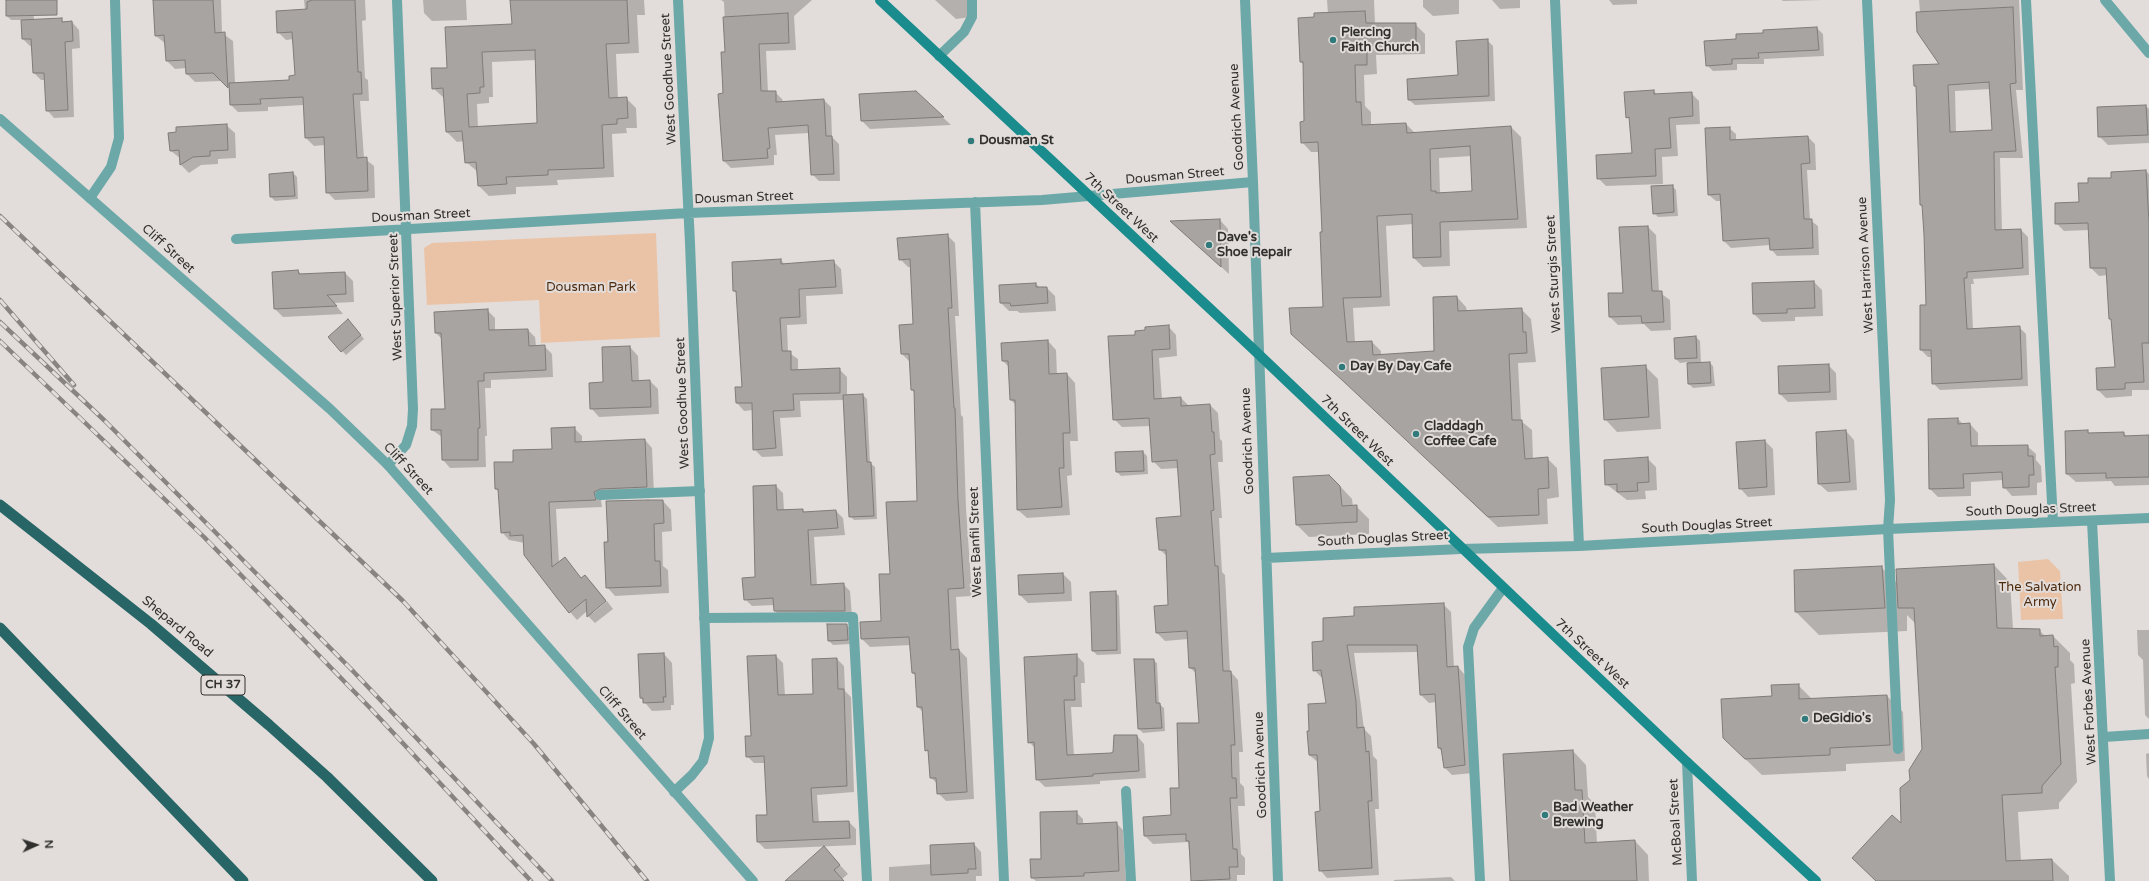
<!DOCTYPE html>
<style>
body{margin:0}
#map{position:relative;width:2149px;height:881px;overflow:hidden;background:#e2ddda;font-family:"Varela Round",sans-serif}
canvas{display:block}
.north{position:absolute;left:16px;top:825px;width:40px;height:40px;-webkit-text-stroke:3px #e2ddda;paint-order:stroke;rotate:87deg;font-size:11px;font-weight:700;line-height:16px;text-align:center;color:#31302e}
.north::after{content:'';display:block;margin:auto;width:14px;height:18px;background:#31302e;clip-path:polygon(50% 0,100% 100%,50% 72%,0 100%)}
</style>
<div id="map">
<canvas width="2149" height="881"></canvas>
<div class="north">N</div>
</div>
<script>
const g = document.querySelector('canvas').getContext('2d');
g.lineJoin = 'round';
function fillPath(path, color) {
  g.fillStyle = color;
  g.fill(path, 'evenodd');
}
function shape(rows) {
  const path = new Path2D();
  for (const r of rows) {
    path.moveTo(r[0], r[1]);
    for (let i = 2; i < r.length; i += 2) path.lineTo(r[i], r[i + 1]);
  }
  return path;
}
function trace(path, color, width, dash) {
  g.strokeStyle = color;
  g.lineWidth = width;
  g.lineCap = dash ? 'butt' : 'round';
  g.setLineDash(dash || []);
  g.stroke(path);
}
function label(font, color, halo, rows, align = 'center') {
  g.font = font + ' "Varela Round",sans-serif';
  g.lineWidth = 4;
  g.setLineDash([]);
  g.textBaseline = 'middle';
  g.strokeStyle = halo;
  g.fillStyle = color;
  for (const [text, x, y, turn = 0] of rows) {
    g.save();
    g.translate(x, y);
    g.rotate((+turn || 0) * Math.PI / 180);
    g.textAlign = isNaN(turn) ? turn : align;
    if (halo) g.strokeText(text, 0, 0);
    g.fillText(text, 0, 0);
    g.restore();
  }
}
fillPath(shape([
 [656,233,660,337,541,343,539,300,427,305,424,248,432,243],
 [2048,559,2060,571,2063,619,2021,620,2018,562]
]), '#eac3a6');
fillPath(shape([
 [7,0,33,0,34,21,61,19,64,23,72,22,79,30,80,48,72,49,74,117,54,118,47,110,45,80,41,80,34,73,33,46,30,46,23,39,22,20,11,20,7,16],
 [153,0,221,0,222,33,233,41,235,83,290,81,296,76,294,39,286,40,278,32,305,10,304,0,365,0,366,20,362,21,365,78,368,80,369,101,360,101,364,158,374,166,375,198,335,200,327,192,325,145,314,146,306,138,304,105,268,107,268,111,238,112,231,105,230,89,222,81,195,82,187,74,186,68,175,69,167,61,166,44,156,36],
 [423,0,466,0,467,20,432,21,424,13],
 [511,0,644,0,645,15,637,15,639,53,616,54,618,99,626,98,636,108,637,128,626,128,627,133,612,134,614,177,557,180,558,185,516,187,516,194,489,196,479,186,478,172,466,162,464,141,457,142,447,132,444,98,433,88,448,69,513,25],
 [536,60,538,124,478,128,477,104,489,103,489,97,493,97,492,62],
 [721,0,812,0,794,16,796,50,766,51,768,92,775,92,782,99,783,102,824,100,831,107,832,137,839,144,840,181,819,181,812,174,809,133,775,135,777,155,774,155,774,165,731,168,724,161,726,53,724,2],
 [935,0,971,0,971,17,956,19],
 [1327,0,1374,0,1375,24,1415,24,1425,34,1425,54,1376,55,1377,74,1364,75,1365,106,1371,112,1371,125,1406,124,1415,133,1511,127,1521,137,1527,228,1449,231,1450,266,1423,267,1414,258,1413,224,1386,226,1390,306,1353,308,1355,343,1372,342,1381,351,1381,355,1435,352,1457,297,1466,307,1467,312,1521,309,1531,319,1536,362,1518,363,1521,421,1532,430,1533,459,1547,458,1557,468,1559,497,1547,499,1548,524,1498,527,1353,389,1324,308,1323,233,1319,152,1311,152,1302,142,1305,122,1304,65,1301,62,1315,18,1328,14],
 [1472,156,1473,192,1440,193,1439,158],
 [1423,0,1459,0,1459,14,1433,16,1423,7],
 [1492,0,1520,0,1520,8,1500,9],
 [1609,0,1637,0,1637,4,1613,5],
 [1782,0,1822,0,1783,1],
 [1919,0,2019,0,2023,90,2016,90,2023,158,2000,158,2002,231,2021,230,2028,237,2029,275,1973,279,1974,284,1971,284,1973,330,2019,327,2026,334,2028,386,1940,390,1933,383,1933,357,1928,357,1921,350,1927,306,1923,207,1921,205,1917,89,1915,86,1940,64,1920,13],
 [1991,89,1993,131,1956,133,1955,91],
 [1817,28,1823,34,1824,56,1764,59,1764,64,1737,64,1737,70,1713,71,1707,65,1737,40,1764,34],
 [1487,40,1493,46,1495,101,1415,105,1409,100,1459,76],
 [1654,91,1657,95,1691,93,1699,101,1700,124,1676,125,1678,156,1662,157,1663,184,1606,186,1598,178,1633,154,1631,121,1627,117],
 [916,92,951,125,870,129,862,121],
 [2146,106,2149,109,2149,143,2108,145,2099,136],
 [226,125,235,133,236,158,218,159,218,164,201,165,189,173,181,165,181,159,171,151],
 [1729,128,1736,134,1736,141,1808,137,1815,144,1816,170,1807,170,1810,220,1818,226,1819,255,1777,256,1771,249,1770,245,1731,248,1724,241,1721,201,1716,201,1709,195],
 [2146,171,2149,174,2149,390,2132,390,2132,396,2106,398,2098,390,2116,368,2108,275,2099,276,2091,268,2089,230,2064,231,2056,223,2080,203,2089,184,2112,179,2112,173],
 [293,173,297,177,298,199,275,201,271,197],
 [1672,186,1676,190,1678,216,1658,217,1654,213],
 [1220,220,1228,229,1229,274,1179,229],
 [1648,227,1656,235,1659,292,1670,300,1671,330,1651,331,1644,324,1618,325,1610,317,1624,293],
 [947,235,955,243,959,316,955,316,961,415,963,417,966,508,972,596,956,597,959,650,967,658,974,799,946,801,938,793,938,784,931,778,930,754,926,750,923,712,918,707,916,676,913,673,911,645,870,647,862,639,882,622,918,502,915,393,912,390,910,362,902,354,914,325,911,267,908,267,900,259],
 [781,260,785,265,833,261,841,269,843,294,806,296,807,324,787,325,788,352,798,359,798,371,839,369,847,377,847,396,863,395,867,399,870,463,875,467,877,519,854,520,850,516,844,400,800,401,801,417,780,418,783,456,762,457,754,449,753,410,744,411,737,403,736,388,743,388,738,294,734,291],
 [298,271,302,275,345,273,353,281,354,302,334,303,343,314,283,317,275,309],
 [1814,282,1822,290,1823,316,1795,317,1795,321,1762,322,1754,314,1753,284],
 [1036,284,1040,288,1047,288,1055,296,1056,311,1020,313,1017,311,1009,311,1001,303],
 [487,310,495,318,495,330,528,330,535,337,536,346,544,346,552,354,553,377,491,380,491,388,485,388,487,436,485,436,486,467,450,468,443,460,442,437,432,430,446,409,442,339,436,333],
 [352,324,364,339,346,355,329,337],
 [1168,326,1176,335,1177,356,1159,358,1162,399,1181,398,1189,406,1210,405,1218,413,1220,439,1222,441,1223,462,1218,462,1222,518,1219,518,1222,572,1225,575,1230,671,1238,680,1243,752,1239,752,1240,783,1244,787,1245,806,1238,806,1241,854,1245,858,1245,875,1237,875,1237,881,1194,881,1192,879,1188,842,1153,844,1145,836,1172,816,1200,724,1197,674,1190,668,1188,639,1165,641,1157,633,1169,606,1168,557,1160,550,1182,517,1179,468,1161,469,1153,461,1151,426,1122,427,1114,419,1136,336],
 [1696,337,1700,341,1701,363,1710,363,1713,366,1715,386,1693,388,1689,384,1688,362,1680,363,1676,359],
 [1048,341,1056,350,1057,375,1067,374,1075,383,1078,441,1070,441,1072,475,1067,476,1070,515,1027,518,1018,510,1016,405,1011,400,1009,367,1003,361],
 [630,347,638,356,639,381,650,381,658,389,659,414,599,417,591,408,604,383],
 [1828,365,1836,373,1837,400,1788,402,1780,394],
 [1645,366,1658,379,1661,429,1617,432,1605,419],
 [1958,419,1964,425,1970,424,1978,433,1978,447,2027,446,2036,454,2036,460,2041,466,2042,482,2037,483,2037,495,2012,496,2004,487,2004,480,1971,482,1971,496,1938,497,1930,489],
 [574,428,582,436,582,443,645,440,652,448,654,494,601,500,602,507,556,509,559,563,565,558,582,579,585,576,593,584,606,600,593,610,593,613,607,601,613,609,595,623,588,616,587,611,577,620,570,612,525,543,509,540,502,532,499,492,496,489,514,463,553,450],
 [1846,431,1854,440,1857,490,1828,492,1819,484],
 [2087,431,2090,434,2123,433,2127,436,2149,436,2149,485,2115,486,2111,481,2076,482,2067,474],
 [1765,441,1773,449,1775,495,1748,497,1740,488],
 [1143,452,1147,456,1148,474,1121,476,1117,472,1116,453],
 [1647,458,1656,467,1657,490,1645,491,1646,499,1627,500,1606,484],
 [776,486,783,493,784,511,803,510,805,513,836,511,843,518,845,535,814,537,817,585,843,584,850,591,852,617,782,618,775,611,775,605,752,606,745,599,756,578],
 [1340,486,1352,499,1353,507,1356,506,1369,519,1369,534,1309,537,1297,525],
 [663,501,671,510,672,531,662,532,663,566,668,570,669,593,615,596,607,587,607,502],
 [1994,565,2010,582,2013,629,2039,630,2046,637,2053,636,2070,653,2070,660,2074,664,2075,683,2071,684,2077,782,2059,803,2059,809,2018,812,2021,861,2052,860,2069,876,2069,881,1876,881,1853,858,1902,825,1911,781,1924,750,1916,624,1907,615,1907,631,1819,635,1796,612,1881,567,1898,584],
 [1063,574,1071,582,1072,601,1028,603,1020,595],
 [1115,592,1119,596,1121,654,1097,655,1093,651],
 [1443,604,1451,612,1454,667,1458,667,1465,675,1473,773,1452,775,1444,767,1442,752,1439,748,1436,702,1429,703,1421,695,1418,652,1354,653,1364,729,1371,736,1373,756,1377,760,1379,809,1375,809,1379,875,1327,878,1320,870,1321,812,1319,763,1309,755,1310,732,1327,704,1322,678,1314,670,1324,642,1356,617],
 [846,625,850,628,851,644,833,645,829,641],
 [2137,630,2149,630,2149,719,2145,715,2143,660,2138,655],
 [664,654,672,663,674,705,671,705,671,710,652,711,641,698],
 [1076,655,1084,663,1085,683,1081,683,1082,707,1071,707,1074,756,1112,754,1137,736,1144,744,1146,778,1100,781,1100,784,1045,787,1037,779,1035,748,1029,742],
 [776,656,783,663,785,696,814,695,837,659,844,666,845,691,851,697,854,792,817,795,819,823,849,822,856,829,856,845,765,849,758,842,757,816,768,816,765,763,754,763,747,756],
 [1153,660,1157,663,1159,704,1164,708,1165,731,1143,733,1139,729],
 [1798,685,1813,700,1887,696,1903,712,1905,761,1846,764,1846,771,1762,775,1740,754,1773,697],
 [1573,751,1586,765,1588,797,1595,804,1597,843,1635,841,1648,855,1649,881,1511,881],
 [2149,753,2149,779,2147,776,2146,754],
 [1076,812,1083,819,1083,825,1116,823,1123,830,1126,881,1036,881,1032,878],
 [974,844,981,852,982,876,976,876,976,881,889,881,889,867,932,864],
 [832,856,848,874,842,879,843,881,799,881],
 [1451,877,1455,881,1394,881,1394,880]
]), '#0003');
const building = shape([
 [6,0,57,0,57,15,6,16,6,0],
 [153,0,213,0,215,33,225,32,228,88,213,73,186,74,185,60,166,61,164,35,155,36,153,0],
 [312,0,355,0,358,72,361,72,362,94,353,94,357,158,367,157,368,191,326,193,324,137,305,138,303,97,260,99,261,104,230,105,229,83,289,80,289,76,295,75,292,32,277,33,276,11,307,9,307,2,312,0],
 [510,0,627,0,629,43,606,44,609,98,627,97,628,118,617,119,617,124,602,125,604,168,548,170,548,175,506,177,507,184,478,186,476,162,465,163,462,131,446,132,443,88,432,89,431,68,447,68,445,27,512,24,510,0],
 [535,50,537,123,469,127,467,94,480,93,480,87,484,87,482,52,535,50],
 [2013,7,2016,83,2010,84,2016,151,1994,152,1995,230,2021,229,2023,268,1967,272,1967,278,1964,278,1967,329,2020,326,2022,379,1932,384,1931,350,1920,350,1920,305,1926,305,1924,235,1922,205,1920,205,1916,86,1914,86,1913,65,1939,64,1917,32,1916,12,2013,7],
 [1989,82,1992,130,1950,132,1948,85,1989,82],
 [1365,11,1366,23,1416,23,1416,45,1367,46,1367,65,1355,65,1356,102,1361,102,1362,125,1406,123,1407,133,1511,126,1518,219,1440,222,1441,257,1413,258,1412,214,1377,216,1381,297,1343,298,1347,342,1372,341,1373,355,1434,351,1433,297,1457,296,1458,311,1522,308,1523,332,1526,332,1527,353,1509,354,1512,420,1522,420,1525,459,1548,457,1549,488,1538,489,1539,515,1488,517,1342,380,1291,334,1289,308,1323,307,1320,232,1322,232,1318,142,1301,143,1300,122,1304,121,1303,62,1300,62,1298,18,1314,17,1314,13,1365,11],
 [1470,146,1472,191,1436,193,1436,191,1431,191,1430,149,1470,146],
 [788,13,789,43,759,44,761,91,776,91,776,102,824,99,826,136,832,136,834,174,811,175,808,125,768,128,770,148,767,149,768,158,723,161,718,94,723,93,721,52,725,52,723,17,788,13],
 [62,18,62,22,72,21,73,41,65,42,68,110,46,111,44,73,33,73,31,39,22,39,21,20,62,18],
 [1817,27,1819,50,1758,53,1759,58,1732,59,1732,64,1706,66,1704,41,1736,39,1736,34,1763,33,1763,30,1817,27],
 [1488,39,1489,96,1408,100,1407,79,1458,75,1456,41,1488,39],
 [1654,90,1654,94,1692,92,1693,116,1669,118,1671,148,1655,149,1656,176,1597,179,1596,155,1632,153,1629,117,1626,118,1624,92,1654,90],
 [916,91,944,117,861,121,859,94,916,91],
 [2146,105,2148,135,2098,137,2097,107,2146,105],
 [227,124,228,150,210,151,210,156,193,157,180,165,179,150,170,151,168,133,176,132,176,127,227,124],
 [1730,127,1730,140,1808,136,1810,163,1801,164,1804,219,1812,219,1813,248,1770,250,1769,238,1723,241,1720,194,1708,195,1705,128,1730,127],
 [2146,170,2149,222,2149,343,2142,343,2144,382,2125,383,2125,389,2097,390,2096,368,2115,367,2111,319,2109,319,2106,268,2090,268,2088,223,2055,224,2055,203,2079,202,2078,183,2088,183,2088,178,2111,178,2111,172,2146,170],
 [293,172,295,196,270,197,269,174,293,172],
 [1673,185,1674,212,1653,214,1651,186,1673,185],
 [1220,219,1221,267,1170,221,1220,219],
 [1648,226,1652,291,1662,291,1664,322,1642,323,1641,316,1609,317,1608,293,1623,293,1619,227,1648,226],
 [948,234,952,308,948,308,954,408,955,408,958,500,964,588,948,589,951,650,959,649,967,792,937,794,936,778,930,778,928,750,925,751,922,707,917,707,915,673,912,673,909,637,861,639,860,622,881,621,879,574,890,574,886,502,917,501,914,390,911,390,909,354,901,354,899,325,913,324,910,259,899,260,897,238,948,234],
 [781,259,781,264,834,260,836,287,799,289,800,317,780,318,782,351,791,351,791,370,840,368,840,393,793,394,794,410,773,411,776,448,753,450,752,403,736,403,735,387,742,387,736,291,733,291,732,262,781,259],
 [298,270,299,274,345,272,346,294,327,295,337,306,274,309,272,272,298,270],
 [1814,281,1815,308,1787,309,1787,313,1753,314,1752,283,1814,281],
 [1036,283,1036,287,1047,287,1048,303,1011,306,1010,303,1000,303,999,285,1036,283],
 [488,309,489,330,528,329,529,346,545,345,546,370,484,373,484,381,478,381,480,428,478,428,478,460,442,460,441,430,431,430,431,409,445,409,441,333,435,333,434,312,488,309],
 [348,319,361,335,341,352,328,337,348,319],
 [1169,325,1170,349,1152,350,1154,399,1181,397,1181,406,1210,404,1212,432,1214,432,1215,454,1210,455,1214,510,1211,511,1215,566,1218,566,1223,671,1231,671,1235,745,1231,745,1232,778,1236,778,1237,798,1230,798,1233,849,1237,849,1238,867,1229,867,1230,879,1191,881,1189,841,1186,841,1186,834,1144,836,1143,817,1171,815,1170,788,1179,788,1177,723,1199,723,1195,668,1189,668,1187,631,1156,633,1154,606,1168,605,1166,550,1159,550,1156,518,1181,516,1177,460,1152,462,1149,418,1113,420,1108,336,1135,335,1135,331,1145,330,1145,327,1169,325],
 [1696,336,1697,358,1675,359,1674,338,1696,336],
 [1048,340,1049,374,1067,373,1070,433,1063,433,1064,468,1059,468,1062,507,1017,510,1015,400,1010,400,1008,361,1002,361,1001,343,1048,340],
 [630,346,632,381,650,380,651,407,590,409,589,383,603,382,602,347,630,346],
 [1710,362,1711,383,1688,384,1687,363,1710,362],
 [1829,364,1830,392,1779,394,1778,366,1829,364],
 [1646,365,1649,417,1604,420,1601,368,1646,365],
 [863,394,867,462,871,462,874,516,849,517,843,395,863,394],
 [1958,418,1958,424,1970,423,1971,446,2028,445,2028,456,2033,456,2034,475,2029,475,2029,487,2003,488,2002,472,1963,474,1964,488,1929,489,1928,419,1958,418],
 [575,427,575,442,645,439,647,487,600,489,594,492,596,500,549,502,552,567,565,557,581,578,585,575,606,601,587,617,586,599,569,613,557,598,524,555,523,535,510,536,510,532,501,533,498,489,495,489,494,462,513,462,513,450,552,449,551,428,575,427],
 [1846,430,1850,482,1818,484,1816,432,1846,430],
 [2088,430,2088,433,2124,432,2124,436,2149,435,2149,477,2106,478,2106,473,2066,474,2065,431,2088,430],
 [1765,440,1767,487,1739,489,1736,442,1765,440],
 [1143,451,1144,471,1116,472,1115,452,1143,451],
 [1648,457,1649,482,1637,483,1638,491,1617,492,1617,484,1605,485,1604,460,1648,457],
 [1329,475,1340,486,1342,506,1357,505,1357,522,1296,525,1293,477,1329,475],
 [776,485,777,510,803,509,803,512,836,510,838,528,808,530,811,585,844,583,845,611,774,611,773,598,744,600,742,578,755,577,753,486,776,485],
 [648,500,663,500,664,523,654,524,655,561,660,561,661,586,606,588,604,542,608,542,606,501,648,500],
 [1994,564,1997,628,2040,629,2040,636,2053,635,2054,647,2058,646,2058,667,2055,667,2061,764,2042,786,2042,793,2002,795,2006,861,2052,859,2053,881,1876,881,1852,858,1892,815,1901,823,1900,788,1910,780,1909,770,1922,749,1914,608,1898,608,1896,569,1994,564],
 [1882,566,1885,608,1795,612,1794,570,1882,566],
 [1063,573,1064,593,1019,595,1018,575,1063,573],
 [1116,591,1117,650,1092,651,1090,592,1116,591],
 [1444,603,1447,667,1458,666,1465,765,1444,768,1441,748,1438,748,1435,694,1420,695,1417,645,1347,645,1356,701,1357,728,1364,727,1366,752,1369,751,1372,801,1368,801,1372,868,1319,871,1315,812,1320,811,1317,755,1309,755,1307,731,1309,731,1308,704,1326,703,1321,670,1313,671,1312,642,1323,641,1323,618,1354,616,1354,607,1444,603],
 [827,624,847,624,848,640,828,641,827,624],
 [664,653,666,697,663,697,664,702,643,703,643,698,640,698,638,654,664,653],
 [1077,654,1077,676,1074,676,1075,700,1064,700,1067,755,1111,753,1113,752,1114,735,1137,735,1139,771,1093,774,1093,776,1036,780,1034,742,1028,743,1024,657,1077,654],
 [776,655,778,695,813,694,812,659,837,658,838,689,844,689,847,786,811,788,813,822,849,821,850,838,757,842,756,815,767,815,764,756,746,757,745,736,751,736,747,656,776,655],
 [1134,659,1154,659,1156,703,1160,703,1162,728,1138,729,1134,659],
 [1799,684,1799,699,1887,695,1890,745,1830,748,1830,755,1745,759,1723,738,1721,699,1772,696,1771,685,1799,684],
 [1573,750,1575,790,1582,790,1585,843,1635,840,1637,881,1510,881,1503,754,1573,750],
 [1077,811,1077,824,1117,822,1119,871,1084,873,1084,876,1031,878,1030,859,1041,859,1040,812,1077,811],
 [974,843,976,869,968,869,968,873,931,875,930,845,974,843],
 [824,846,840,865,834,870,844,881,785,881,824,846]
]);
fillPath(building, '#a8a4a1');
trace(building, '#7f7b78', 1);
trace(shape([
 [2026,0,2053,522],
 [939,56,964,32,972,17,972,0],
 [600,495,700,491],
 [1888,529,1898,749],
 [704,618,853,617,867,881],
 [2104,737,2149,734],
 [1126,791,1131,881],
 [1480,881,1468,647,1474,628,1503,588]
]), '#6ca8a8', 10);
trace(shape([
 [1245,0,1253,182,1278,881],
 [1555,0,1579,546],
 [1867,0,1890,500,1888,529],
 [2105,0,2149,53],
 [90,198,111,167,119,138,115,0],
 [975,202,1004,881],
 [236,239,688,213,1042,200,1253,182],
 [388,465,406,445,412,426,413,409,397,0],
 [2092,521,2110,881],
 [1266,558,1461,549,1579,546,1888,529,2149,518],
 [1687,762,1692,881],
 [674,792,692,775,703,761,709,738,690,243,678,0]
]), '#6ca8a8', 10);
trace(shape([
 [0,119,330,409,388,465,753,881]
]), '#6ca8a8', 10);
trace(shape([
 [880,0,1251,347,1687,762,1816,881]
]), '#1b8c8d', 10);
trace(shape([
 [0,505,151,624,269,725,327,777,432,881],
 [0,628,243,881]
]), '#286566', 11);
const rail = shape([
 [0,216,403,601,534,744,647,881],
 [0,300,74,385],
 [0,322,105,421,351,669,552,881],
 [0,341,204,537,372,710,531,881]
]);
trace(rail, '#878482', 4.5);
trace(rail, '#e2ddda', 3, [9]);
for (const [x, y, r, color] of [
 [1333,40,4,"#317a7b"],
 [971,141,4,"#317a7b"],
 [1209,245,4,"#317a7b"],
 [1342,367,4,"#317a7b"],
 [1416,434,4,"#317a7b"],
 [1805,719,4,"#317a7b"],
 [1545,815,4,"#317a7b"]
]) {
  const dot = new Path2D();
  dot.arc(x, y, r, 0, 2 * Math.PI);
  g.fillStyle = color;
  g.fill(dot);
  trace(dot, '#e2ddda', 1.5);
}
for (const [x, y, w] of [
 [223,685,44]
]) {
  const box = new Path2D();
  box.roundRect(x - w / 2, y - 10, w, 20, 3);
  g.fillStyle = '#e2ddda';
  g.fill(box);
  trace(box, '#31302e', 1);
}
label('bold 12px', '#31302e', null, [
 ["CH 37",223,685]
]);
label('bold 13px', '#31302e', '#e2ddda', [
 ["Piercing",1341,33],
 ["Faith Church",1341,48],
 ["Dousman St",979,141],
 ["Dave's",1217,238],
 ["Shoe Repair",1217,253],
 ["Day By Day Cafe",1350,367],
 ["Claddagh",1424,427],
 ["Coffee Cafe",1424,442],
 ["DeGidio's",1813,719],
 ["Bad Weather",1553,808],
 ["Brewing",1553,823]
], 'left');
label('13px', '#31302e', '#e2ddda', [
 ["West Goodhue Street",669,79,-93],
 ["Goodrich Avenue",1237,117,-93],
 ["Dousman Street",1175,176,-5],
 ["Dousman Street",744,198,-2],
 ["7th Street West",1121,208,43],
 ["Dousman Street",421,216,-3],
 ["Cliff Street",168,249,42],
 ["West Harrison Avenue",1866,265,-93],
 ["West Sturgis Street",1554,274,-93],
 ["West Superior Street",396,297,-92],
 ["West Goodhue Street",683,403,-92],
 ["7th Street West",1357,431,44],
 ["Goodrich Avenue",1248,441,-92],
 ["Cliff Street",408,469,47],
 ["South Douglas Street",2031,510,-2],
 ["South Douglas Street",1707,526,-3],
 ["South Douglas Street",1383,539,-3],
 ["West Banfil Street",976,542,-92],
 ["Shepard Road",177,627,40],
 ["7th Street West",1592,654,43],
 ["West Forbes Avenue",2089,702,-93],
 ["Cliff Street",622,713,49],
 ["Goodrich Avenue",1261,765,-92],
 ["McBoal Street",1676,822,-93]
]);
label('13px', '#4d2b0f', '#e2ddda', [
 ["Dousman Park",591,288],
 ["The Salvation",2040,588],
 ["Army",2040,603]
]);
</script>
